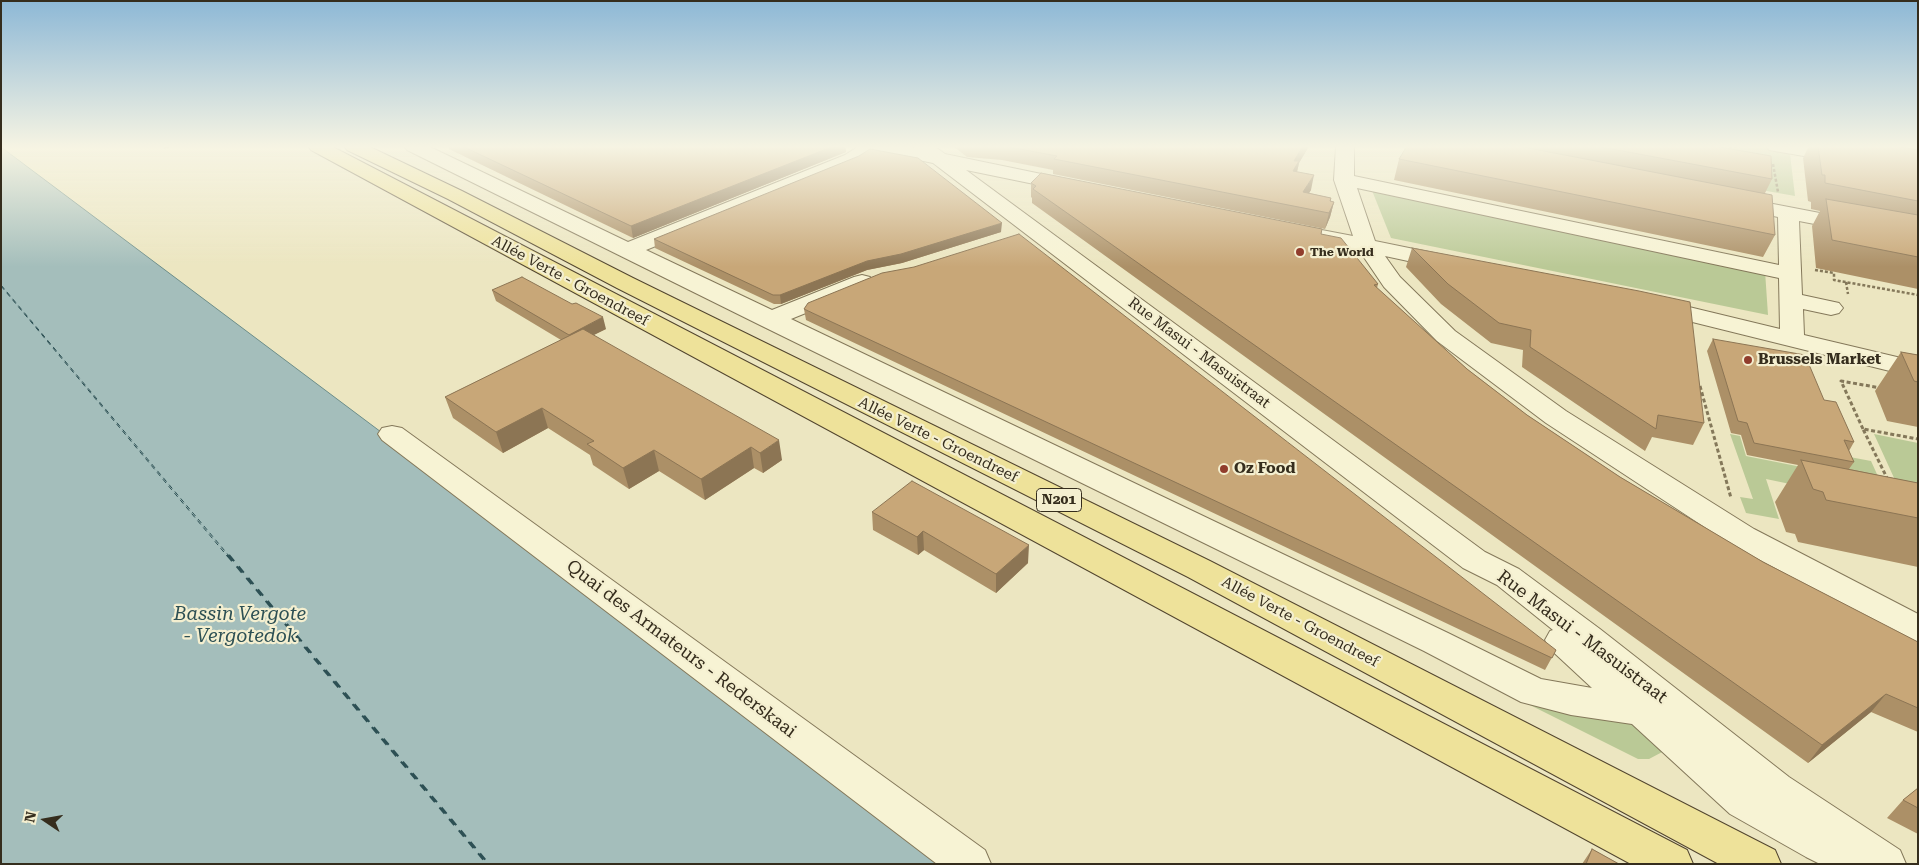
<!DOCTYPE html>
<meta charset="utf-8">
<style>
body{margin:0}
#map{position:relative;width:1919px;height:865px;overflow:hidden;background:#ece6c1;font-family:"Roboto Serif",serif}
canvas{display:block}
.frame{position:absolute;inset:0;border:2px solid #352d1d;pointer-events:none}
.north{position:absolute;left:20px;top:795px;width:50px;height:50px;-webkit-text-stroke:4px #f4efd0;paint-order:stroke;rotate:282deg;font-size:14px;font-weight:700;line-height:20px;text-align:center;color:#352d1d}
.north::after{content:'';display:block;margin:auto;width:18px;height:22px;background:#352d1d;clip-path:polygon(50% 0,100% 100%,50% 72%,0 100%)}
</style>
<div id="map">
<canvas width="1919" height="865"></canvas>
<div class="frame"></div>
<div class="north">N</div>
</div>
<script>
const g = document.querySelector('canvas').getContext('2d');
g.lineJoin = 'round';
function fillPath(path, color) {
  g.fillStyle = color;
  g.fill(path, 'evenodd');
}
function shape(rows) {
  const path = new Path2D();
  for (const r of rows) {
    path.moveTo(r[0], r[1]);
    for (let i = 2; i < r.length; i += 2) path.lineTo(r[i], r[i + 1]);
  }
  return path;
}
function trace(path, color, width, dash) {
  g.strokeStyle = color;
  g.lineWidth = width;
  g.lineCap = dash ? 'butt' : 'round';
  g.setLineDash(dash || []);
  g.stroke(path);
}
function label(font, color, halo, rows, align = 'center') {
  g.font = font + ' "Roboto Serif",serif';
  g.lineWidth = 4.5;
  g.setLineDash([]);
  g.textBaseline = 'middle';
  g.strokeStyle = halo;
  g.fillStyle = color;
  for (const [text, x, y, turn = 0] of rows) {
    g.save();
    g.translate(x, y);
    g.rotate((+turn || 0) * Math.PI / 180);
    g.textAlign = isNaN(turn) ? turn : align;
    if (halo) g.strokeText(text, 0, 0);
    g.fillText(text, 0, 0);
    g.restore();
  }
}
fillPath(shape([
 [1591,146,1918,146,1918,176,1790,154,1795,196,1761,190],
 [1371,188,1765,271,1768,315,1391,238],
 [1730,434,1740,436,1746,456,1847,476,1839,455,1871,461,1891,505,1766,479,1779,519,1746,513,1740,497,1753,499],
 [1874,434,1918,443,1918,509,1900,491],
 [1522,701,1634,722,1666,750,1649,759,1638,759]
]), '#bac996');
const water = shape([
 [1,147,365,420,958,864,1,864,1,147]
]);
fillPath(water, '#a4bebb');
trace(water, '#6b8c89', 1);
trace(shape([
 [1,285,230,557],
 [1,286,228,557]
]), '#2d5054', 1, [5, 4]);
trace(shape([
 [227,555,487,864],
 [229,555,489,864]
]), '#2d5054', 2, [8, 7]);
const minor = shape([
 [404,146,428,146,628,242,845,155,859,146,904,146,915,148,913,146,934,146,945,154,1080,182,1083,186,1080,190,1073,192,966,170,1485,552,1519,569,1600,629,1789,777,1900,850,1906,864,1820,864,1806,857,1730,814,1632,724,1571,715,1521,702,1424,651,760,325,407,150,404,146],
 [876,151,933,163,1463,568,1497,585,1553,630,1550,631,1545,640,1550,649,1592,688,1541,679,1448,633,791,319,870,287,873,282,870,277,862,275,854,277,772,310,646,250,859,163,876,151],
 [1336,146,1354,146,1354,176,1779,265,1778,217,1730,207,1727,203,1730,199,1737,197,1918,232,1918,244,1799,221,1802,295,1839,303,1843,308,1839,313,1831,315,1803,309,1804,335,1918,362,1918,378,1648,311,1644,306,1648,301,1656,299,1780,329,1779,278,1357,188,1375,241,1453,257,1456,262,1453,267,1445,269,1385,256,1400,277,1455,331,1566,411,1754,529,1918,614,1918,642,1906,638,1732,545,1546,423,1437,341,1384,287,1359,250,1299,237,1296,233,1299,229,1306,227,1353,236,1334,180,1336,146],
 [1766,146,1809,146,1918,164,1918,176,1775,151,1769,150,1766,146],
 [392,426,402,428,985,850,991,864,937,864,382,440,378,434,382,428,392,426]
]);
const major = shape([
 [308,146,331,146,1687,850,1693,864,1631,864,311,150,308,146],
 [344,146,368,146,462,191,633,278,1210,561,1775,850,1781,864,1719,864,1188,577,617,288,448,199,347,150,344,146]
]);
trace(minor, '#84785a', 2);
trace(major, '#52452e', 2);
trace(shape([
 [1724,149,1742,146],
 [1773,164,1778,192],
 [1815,270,1834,273,1834,280,1918,295],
 [1846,282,1848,294]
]), '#84785a', 2.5, [3, 2]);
trace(shape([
 [1700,386,1731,498],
 [1863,429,1841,381,1881,388],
 [1888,480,1863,429,1918,439]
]), '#84785a', 3, [4, 2.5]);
fillPath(minor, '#f7f3d4');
fillPath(major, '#eee29a');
fillPath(shape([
 [448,146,845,146,846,152,633,238,449,149],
 [953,146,1309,146,1299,163,1297,172,1311,190,1309,193,1331,198,1331,202,1334,202,1330,217,1325,229,1053,174,1053,170,1002,160,967,157],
 [1407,146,1714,146,1772,179,1765,193,1775,235,1763,257,1394,180,1399,159],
 [1809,146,1893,146,1918,150,1918,289,1816,268,1812,226,1820,211,1811,209,1811,202,1808,201,1803,158],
 [1031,183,1322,229,1321,234,1378,284,1377,288,1467,369,1527,415,1620,477,1763,562,1918,642,1918,732,1871,712,1808,763,1032,203,1032,198,1031,197],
 [1001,232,902,263,867,270,781,304,774,304,655,248,654,239],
 [1412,248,1704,423,1693,445,1652,437,1645,451,1522,367,1523,350,1491,343,1441,304,1406,267],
 [492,290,606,329,593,335,782,460,763,473,754,468,705,500,659,471,629,489,593,465,590,455,548,428,503,453,453,418,445,397,561,340,496,301],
 [804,309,1556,650,1545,670,806,320],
 [1713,339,1824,400,1854,442,1849,451,1854,462,1849,469,1918,483,1918,567,1798,542,1795,534,1786,532,1775,502,1798,465,1747,455,1741,435,1731,433,1707,351],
 [1901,352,1918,355,1918,427,1887,421,1875,391],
 [872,512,1028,563,996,593,924,550,918,555,873,530],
 [1918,788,1918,834,1887,818,1903,800],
 [1592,849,1619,864,1582,864]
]), '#ac9067');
fillPath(shape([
 [163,146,174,146,164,149],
 [834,146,845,146,846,152,633,238,631,226],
 [1303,146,1309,146,1299,163,1296,176,1290,186,1294,161],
 [1314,175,1311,190,1300,207,1303,192],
 [1334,202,1330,217,1325,229,1329,213],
 [1002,223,1001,232,902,263,867,270,781,304,780,295,867,261],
 [603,317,606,329,572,346,569,335],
 [542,408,548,428,503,453,496,432],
 [779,440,782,460,763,473,760,453],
 [751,447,754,468,705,500,701,479],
 [654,450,659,471,629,489,623,468],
 [923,531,924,550,918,555,917,537],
 [1029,545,1028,563,996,593,996,574],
 [1886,694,1871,712,1808,763,1822,745]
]), '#8c7554');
const building = shape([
 [462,146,834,146,631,226,462,146],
 [1004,146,1303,146,1294,161,1299,161,1293,171,1314,175,1303,192,1331,198,1330,201,1334,202,1329,213,1054,159,1057,156,1004,146],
 [1407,146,1518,146,1772,195,1775,235,1399,159,1407,146],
 [1596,146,1714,146,1771,156,1772,179,1596,146],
 [1818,146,1893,146,1918,150,1918,201,1825,183,1825,175,1822,175,1818,146],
 [870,149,918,158,1002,223,901,254,867,261,780,295,773,295,654,239,859,156,870,149],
 [1041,173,1322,229,1321,234,1341,238,1378,284,1374,285,1467,369,1527,415,1620,477,1763,562,1918,642,1918,708,1886,694,1822,745,1033,189,1036,186,1031,183,1041,173],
 [1826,199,1918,215,1918,257,1832,240,1826,199],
 [1019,234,1556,650,1552,658,804,309,808,303,882,273,914,267,1019,234],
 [1412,248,1639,291,1690,302,1704,423,1658,415,1656,429,1530,347,1531,330,1499,323,1448,284,1412,248],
 [522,277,572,304,576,303,603,317,569,335,492,290,522,277],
 [583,329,779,440,760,453,751,447,701,479,654,450,623,468,587,444,594,441,542,408,496,432,445,397,583,329],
 [1713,339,1805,355,1824,400,1836,402,1854,442,1844,440,1854,462,1754,443,1747,423,1738,421,1713,339],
 [1901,352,1918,355,1918,382,1914,381,1901,352],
 [1801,460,1918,483,1918,518,1826,500,1823,492,1813,489,1801,460],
 [912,481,1029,545,996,574,923,531,917,537,872,512,912,481],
 [1918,788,1918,808,1903,800,1918,788],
 [1592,849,1619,864,1586,864,1592,849]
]);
fillPath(building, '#c8a778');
trace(building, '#8c7554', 1);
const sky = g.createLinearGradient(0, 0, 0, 267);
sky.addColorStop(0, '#8db8d6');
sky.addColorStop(0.55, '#f6f4e3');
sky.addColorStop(1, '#f6f4e300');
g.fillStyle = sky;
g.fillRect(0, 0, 1919, 267);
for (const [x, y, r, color] of [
 [1300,252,5,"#913d2c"],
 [1748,360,5,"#913d2c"],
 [1224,469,5,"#913d2c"]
]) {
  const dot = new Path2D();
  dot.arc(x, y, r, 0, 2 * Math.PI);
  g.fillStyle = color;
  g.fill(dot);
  trace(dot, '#f4efd0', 2);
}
label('bold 12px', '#352d1d', '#f4efd0', [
 ["The World",1310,252]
], 'left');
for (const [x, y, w] of [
 [1059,500,45]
]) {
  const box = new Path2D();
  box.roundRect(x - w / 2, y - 11.5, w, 23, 4);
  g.fillStyle = '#f4efd0';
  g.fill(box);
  trace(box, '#352d1d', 1);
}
label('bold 14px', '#352d1d', null, [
 ["N201",1059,500]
]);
label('15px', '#352d1d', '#f4efd0', [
 ["Allée Verte - Groendreef",570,281,28],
 ["Rue Masui - Masuistraat",1199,353,37],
 ["Allée Verte - Groendreef",938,440,26],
 ["Allée Verte - Groendreef",1300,622,28]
]);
label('bold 15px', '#352d1d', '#f4efd0', [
 ["Brussels Market",1758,360],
 ["Oz Food",1234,469]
], 'left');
label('18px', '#352d1d', '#f4efd0', [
 ["Rue Masui - Masuistraat",1582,637,37],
 ["Quai des Armateurs - Rederskaai",681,649,37]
]);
label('italic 19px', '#2d5054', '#f4efd0', [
 ["Bassin Vergote",240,614],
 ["- Vergotedok",240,636]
]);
</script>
